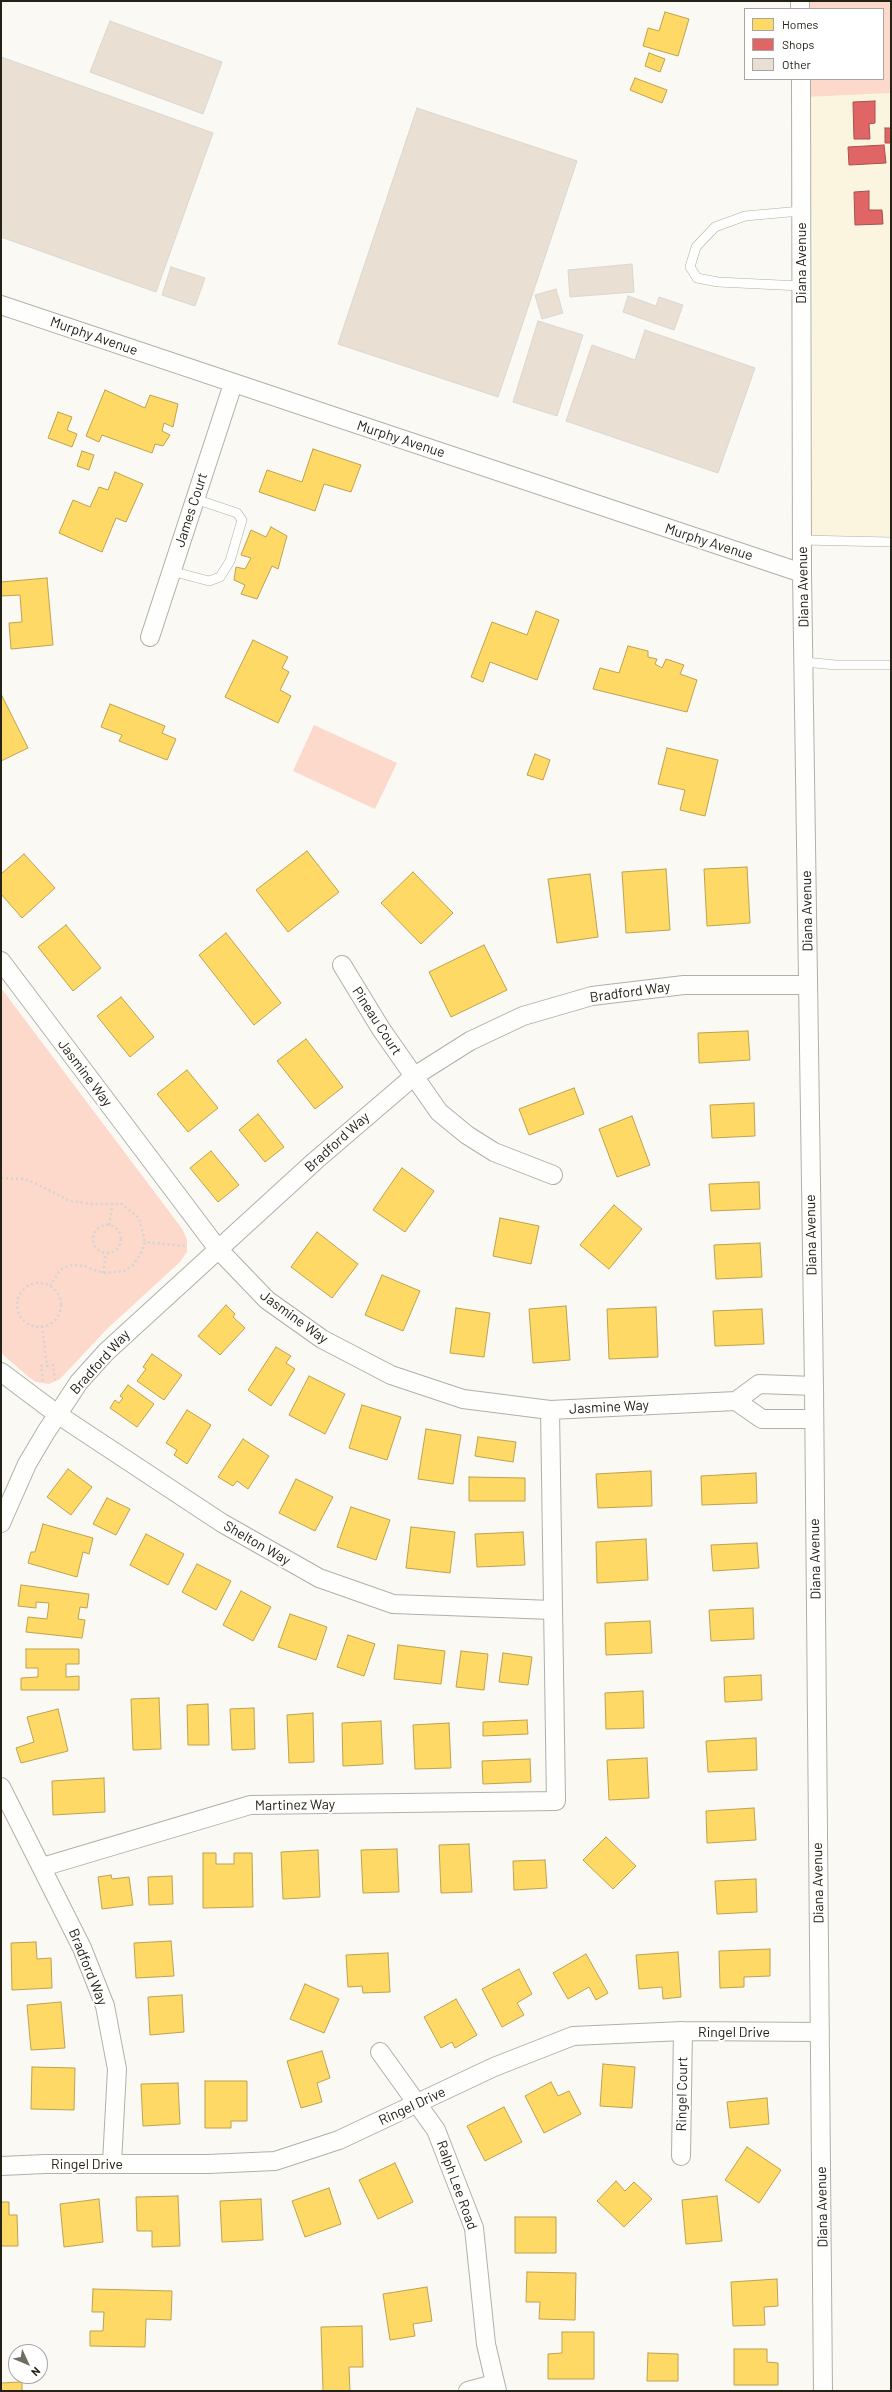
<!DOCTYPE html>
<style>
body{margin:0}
#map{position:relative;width:892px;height:2392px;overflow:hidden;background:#faf9f4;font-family:Barlow,sans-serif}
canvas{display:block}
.frame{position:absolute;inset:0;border:2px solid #242117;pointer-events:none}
.legend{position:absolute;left:744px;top:8px;width:140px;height:72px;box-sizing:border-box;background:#fff;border:1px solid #a7a6a2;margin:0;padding:5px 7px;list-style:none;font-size:12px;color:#242117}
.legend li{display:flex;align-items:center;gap:8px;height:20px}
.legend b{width:20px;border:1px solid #a7a6a2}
.north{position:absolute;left:8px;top:2344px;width:40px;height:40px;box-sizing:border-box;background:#fff;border:1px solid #a7a6a2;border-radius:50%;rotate:134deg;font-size:11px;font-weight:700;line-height:16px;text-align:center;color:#242117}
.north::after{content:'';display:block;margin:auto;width:14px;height:18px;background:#6f6d64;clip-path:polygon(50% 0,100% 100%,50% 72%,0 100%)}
</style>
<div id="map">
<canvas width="892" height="2392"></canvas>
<div class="frame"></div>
<ul class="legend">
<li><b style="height:11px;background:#ffd966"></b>Homes</li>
<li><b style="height:11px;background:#e06666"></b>Shops</li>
<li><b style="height:11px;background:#eadfd3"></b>Other</li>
</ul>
<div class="north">N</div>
</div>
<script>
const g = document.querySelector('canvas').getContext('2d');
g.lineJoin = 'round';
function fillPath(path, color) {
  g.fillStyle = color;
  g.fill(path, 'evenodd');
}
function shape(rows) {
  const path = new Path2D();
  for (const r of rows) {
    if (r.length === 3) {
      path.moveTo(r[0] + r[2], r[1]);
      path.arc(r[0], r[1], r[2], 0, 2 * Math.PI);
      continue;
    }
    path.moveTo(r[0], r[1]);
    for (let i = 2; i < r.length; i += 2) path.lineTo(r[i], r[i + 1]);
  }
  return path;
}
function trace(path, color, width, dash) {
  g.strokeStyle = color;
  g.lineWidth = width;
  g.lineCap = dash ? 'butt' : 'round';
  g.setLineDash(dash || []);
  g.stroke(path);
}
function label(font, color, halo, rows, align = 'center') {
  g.font = font + ' Barlow,sans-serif';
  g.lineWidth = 4;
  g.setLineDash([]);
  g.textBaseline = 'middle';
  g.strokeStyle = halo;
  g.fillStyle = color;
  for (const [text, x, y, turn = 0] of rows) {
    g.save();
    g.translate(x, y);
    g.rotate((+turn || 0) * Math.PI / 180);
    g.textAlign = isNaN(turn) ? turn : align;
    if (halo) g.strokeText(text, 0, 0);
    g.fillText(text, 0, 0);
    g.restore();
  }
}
fillPath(shape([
 [891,93,891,547,812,546,813,226,806,97]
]), '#fbf5e0');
fillPath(shape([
 [808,1,891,1,891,93,806,97,806,79,883,79,883,9,808,9],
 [314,725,397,763,375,809,293,771],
 [1,988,183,1230,187,1240,187,1252,180,1262,108,1328,60,1379,49,1384,36,1382,30,1378,1,1353]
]), '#fcd9cb');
const homes = shape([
 [665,12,689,19,678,56,643,46,648,28,659,31,665,12],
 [649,53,665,59,660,72,645,66,649,53],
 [635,78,667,90,662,103,630,90,635,78],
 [105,390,145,408,150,395,178,404,173,427,164,423,162,431,170,435,163,446,155,444,152,453,102,435,99,442,86,436,105,390],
 [58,412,72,417,67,430,77,434,72,447,48,438,58,412],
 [313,449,361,465,351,492,324,484,315,511,259,492,267,470,302,482,313,449],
 [82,451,94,455,89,470,77,466,82,451],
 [115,472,143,484,126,522,116,518,102,552,59,533,73,500,90,507,99,487,108,490,115,472],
 [271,527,287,536,278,569,272,566,257,599,241,594,245,585,234,580,236,567,245,569,251,558,241,555,251,530,266,537,271,527],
 [47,578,53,645,11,649,9,623,22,622,20,595,1,596,1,582,47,578],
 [536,611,559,620,537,680,490,662,483,682,471,677,492,622,527,635,536,611],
 [253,640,288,657,282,668,289,672,280,690,291,696,278,723,225,697,253,640],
 [628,646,648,651,648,657,657,659,655,664,662,668,666,659,684,665,680,674,697,680,687,712,593,689,600,668,619,673,628,646],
 [1,694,28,748,1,761,1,694],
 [110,704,165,726,162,733,176,739,167,760,119,741,122,735,101,727,110,704],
 [667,748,718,760,705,816,680,810,685,790,658,784,667,748],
 [535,754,550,760,543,780,527,775,535,754],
 [307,851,339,892,288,932,256,890,307,851],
 [24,854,55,888,22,918,1,894,1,874,24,854],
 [747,867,750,923,707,926,704,869,747,867],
 [666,869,670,930,626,933,622,872,666,869],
 [413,872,453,913,421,944,381,903,413,872],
 [590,874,598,937,557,943,548,879,590,874],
 [66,925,101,968,73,991,38,947,66,925],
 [226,933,281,1003,254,1025,199,955,226,933],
 [484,945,507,990,451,1017,429,972,484,945],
 [121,997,154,1037,130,1057,97,1016,121,997],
 [748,1031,750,1060,699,1063,698,1033,748,1031],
 [306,1039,343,1087,315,1109,277,1061,306,1039],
 [187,1070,218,1108,188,1132,157,1094,187,1070],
 [574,1088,584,1114,529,1135,519,1109,574,1088],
 [754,1103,755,1136,712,1138,710,1105,754,1103],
 [258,1114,284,1147,265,1162,239,1130,258,1114],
 [632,1116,650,1165,617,1177,599,1129,632,1116],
 [211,1151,239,1185,218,1202,190,1168,211,1151],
 [402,1168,434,1191,405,1232,373,1210,402,1168],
 [759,1182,760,1209,711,1211,709,1184,759,1182],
 [614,1205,642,1229,609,1269,580,1245,614,1205],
 [500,1218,539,1226,531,1264,493,1256,500,1218],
 [317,1232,358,1264,332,1298,291,1267,317,1232],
 [760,1243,762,1277,716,1279,714,1245,760,1243],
 [382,1275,420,1291,403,1331,365,1315,382,1275],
 [226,1305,235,1314,233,1317,245,1328,220,1355,198,1336,226,1305],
 [566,1306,570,1360,533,1363,529,1309,566,1306],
 [656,1307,658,1357,609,1359,607,1309,656,1307],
 [456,1308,490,1313,484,1357,450,1353,456,1308],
 [762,1309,764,1344,715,1346,713,1311,762,1309],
 [276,1347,291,1356,286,1363,295,1369,271,1406,248,1390,276,1347],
 [152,1354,182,1375,164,1400,137,1381,146,1369,143,1367,152,1354],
 [309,1376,345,1394,325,1434,289,1415,309,1376],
 [128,1385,154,1404,137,1427,110,1408,115,1400,119,1403,123,1398,120,1396,128,1385],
 [362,1405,401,1417,387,1460,349,1448,362,1405],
 [187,1410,211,1425,187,1464,174,1455,177,1450,166,1443,187,1410],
 [426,1429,461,1435,453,1484,418,1479,426,1429],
 [478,1437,516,1442,513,1462,475,1456,478,1437],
 [243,1439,269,1456,248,1489,237,1481,233,1486,218,1477,243,1439],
 [68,1469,92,1487,71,1515,47,1497,68,1469],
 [651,1471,652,1506,598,1508,596,1474,651,1471],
 [756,1473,757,1503,702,1505,701,1476,756,1473],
 [469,1477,525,1478,525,1501,469,1501,469,1477],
 [296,1479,333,1497,315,1531,279,1513,296,1479],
 [107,1498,130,1509,116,1535,93,1524,107,1498],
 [351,1507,390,1520,376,1560,337,1547,351,1507],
 [43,1524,93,1538,89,1554,83,1552,77,1577,28,1563,31,1552,35,1552,43,1524],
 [411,1527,455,1532,450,1573,406,1568,411,1527],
 [523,1532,525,1565,477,1567,475,1534,523,1532],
 [146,1534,184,1554,168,1585,130,1565,146,1534],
 [646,1539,648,1580,597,1583,596,1542,646,1539],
 [757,1543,759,1568,713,1571,711,1545,757,1543],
 [197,1564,231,1581,216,1610,182,1592,197,1564],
 [21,1585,89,1594,87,1608,80,1607,78,1619,85,1620,82,1638,26,1632,28,1617,47,1619,49,1603,36,1602,36,1608,18,1606,21,1585],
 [241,1591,271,1607,253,1641,223,1625,241,1591],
 [753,1608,754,1639,711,1641,709,1610,753,1608],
 [290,1614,327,1627,316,1660,278,1647,290,1614],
 [650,1621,652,1653,606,1655,605,1623,650,1621],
 [348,1635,375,1644,364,1676,337,1667,348,1635],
 [398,1645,445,1651,441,1684,394,1679,398,1645],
 [26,1649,79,1649,79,1664,66,1664,66,1677,79,1676,79,1690,21,1690,21,1678,38,1677,38,1668,26,1668,26,1649],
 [461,1651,488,1654,484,1690,456,1687,461,1651],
 [503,1653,532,1657,528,1685,499,1682,503,1653],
 [761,1675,762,1700,725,1702,724,1677,761,1675],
 [643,1691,644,1728,606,1729,605,1693,643,1691],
 [159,1698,161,1749,133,1750,131,1699,159,1698],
 [208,1704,209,1745,188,1745,187,1705,208,1704],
 [254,1708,255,1749,232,1750,230,1709,254,1708],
 [58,1709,68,1751,21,1763,16,1748,34,1742,27,1717,58,1709],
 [313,1713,314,1762,289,1763,287,1715,313,1713],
 [527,1720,528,1734,483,1736,483,1722,527,1720],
 [381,1721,383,1764,343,1766,342,1723,381,1721],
 [449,1723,451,1768,415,1769,413,1725,449,1723],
 [756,1738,757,1770,708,1772,706,1741,756,1738],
 [647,1758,649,1798,609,1800,607,1760,647,1758],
 [530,1759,531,1782,483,1784,482,1761,530,1759],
 [104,1778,105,1812,53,1815,52,1781,104,1778],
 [754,1808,756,1840,707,1843,706,1811,754,1808],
 [606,1837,636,1866,613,1889,583,1860,606,1837],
 [469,1844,472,1892,441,1893,439,1845,469,1844],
 [397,1849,399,1892,363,1893,361,1850,397,1849],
 [318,1850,320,1897,283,1899,281,1852,318,1850],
 [203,1853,216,1853,216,1864,234,1864,234,1853,252,1853,253,1907,203,1908,203,1853],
 [545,1860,547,1888,514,1890,513,1861,545,1860],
 [111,1875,112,1879,129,1877,133,1905,102,1909,98,1877,111,1875],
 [172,1876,173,1904,149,1905,148,1877,172,1876],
 [756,1879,757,1912,717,1914,715,1881,756,1879],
 [171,1941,174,1976,136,1978,134,1943,171,1941],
 [36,1942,37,1959,51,1958,52,1988,12,1990,11,1943,36,1942],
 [770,1949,770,1976,744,1977,744,1987,720,1988,719,1951,770,1949],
 [678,1952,681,1997,663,1999,662,1987,639,1989,636,1955,678,1952],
 [388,1953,390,1992,363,1993,362,1986,348,1987,346,1955,388,1953],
 [586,1954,608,1993,596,2000,589,1987,568,1999,553,1973,586,1954],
 [519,1969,532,1994,517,2003,524,2015,502,2027,482,1989,519,1969],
 [305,1984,339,1999,324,2033,290,2019,305,1984],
 [182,1995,184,2032,150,2035,148,1997,182,1995],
 [456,1999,477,2035,455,2048,452,2042,441,2048,424,2017,456,1999],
 [61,2002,65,2048,31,2050,27,2005,61,2002],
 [322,2051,330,2078,317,2083,322,2102,301,2108,287,2061,322,2051],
 [603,2064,635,2067,632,2108,600,2106,603,2064],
 [32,2067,75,2068,74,2110,31,2109,32,2067],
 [205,2081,247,2081,247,2121,231,2121,231,2128,205,2128,205,2081],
 [551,2082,558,2096,569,2091,581,2114,544,2133,525,2096,551,2082],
 [178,2083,180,2124,143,2126,141,2084,178,2083],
 [767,2098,769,2124,730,2128,727,2102,767,2098],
 [504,2107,522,2142,485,2161,467,2126,504,2107],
 [747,2147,781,2170,759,2203,725,2180,747,2147],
 [395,2163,413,2202,378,2219,359,2180,395,2163],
 [616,2181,625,2191,634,2182,652,2199,624,2227,597,2201,616,2181],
 [329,2188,341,2224,305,2237,292,2201,329,2188],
 [178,2196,180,2246,152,2247,152,2231,137,2231,136,2197,178,2196],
 [717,2196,722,2241,686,2244,682,2200,717,2196],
 [99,2199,103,2242,64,2247,60,2204,99,2199],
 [261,2199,263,2240,222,2242,220,2201,261,2199],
 [1,2202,9,2202,9,2215,17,2215,18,2246,1,2246,1,2202],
 [515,2217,556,2217,556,2253,515,2253,515,2217],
 [527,2272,576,2273,575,2320,539,2319,540,2302,526,2302,527,2272],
 [777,2279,778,2306,764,2307,765,2325,733,2326,731,2282,777,2279],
 [427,2287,432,2321,413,2324,415,2336,390,2340,383,2294,427,2287],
 [93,2289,172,2291,171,2320,146,2319,145,2347,90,2346,90,2331,103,2331,104,2312,92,2312,93,2289],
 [362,2326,363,2367,349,2367,350,2391,323,2391,321,2327,362,2326],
 [562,2332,594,2332,594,2379,548,2379,548,2354,562,2353,562,2332],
 [734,2349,767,2349,767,2362,778,2363,778,2385,734,2385,734,2349],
 [648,2353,678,2354,678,2381,647,2381,648,2353],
 [22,2382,22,2391,1,2391,1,2383,22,2382]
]);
fillPath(homes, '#ffd966');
trace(homes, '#bda24e', 1);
const shops = shape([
 [875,101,875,123,869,124,870,139,854,139,853,102,875,101],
 [885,128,891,128,891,143,885,143,885,128],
 [884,145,886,163,849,165,848,147,884,145],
 [869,191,869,210,882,210,883,224,855,225,854,192,869,191]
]);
fillPath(shops, '#e06666');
trace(shops, '#a8514e', 1);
const building = shape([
 [110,21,222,62,203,114,90,72,110,21],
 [1,57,213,133,156,292,1,237,1,57],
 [417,108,577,161,498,397,338,344,417,108],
 [632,264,634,292,570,297,568,270,632,264],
 [171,267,205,278,195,306,162,295,171,267],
 [556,289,563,313,542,319,535,295,556,289],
 [628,296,656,306,659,297,683,305,674,330,623,312,628,296],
 [538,321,583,335,557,416,513,402,538,321],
 [645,330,755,368,718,473,566,421,592,345,635,360,645,330]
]);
fillPath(building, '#eadfd3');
trace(building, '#dad6d0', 1);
const lane = shape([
 [801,211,745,216,715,227,696,247,690,267,697,278,718,282,801,286],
 [802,540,891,542],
 [171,571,209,581,220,577,230,561,242,520,237,513,195,499],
 [804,662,836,665,891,665]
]);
const street = shape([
 [800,1,800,9],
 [801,79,802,573,814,1386,823,2391],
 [1,305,802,573],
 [150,637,233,384],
 [1,961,218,1249,267,1300,322,1339,391,1375,463,1399,550,1410,736,1401,759,1384,814,1386],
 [342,965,381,1029,439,1112,467,1135,494,1152,553,1175],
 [1,1372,57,1414,222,1523,319,1578,393,1604,552,1610],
 [736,1401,762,1419,814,1419],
 [1,1523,27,1464,46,1432,79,1382,106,1352,315,1161,413,1077,470,1041,523,1016,592,996,684,985,808,985],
 [1,1787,82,1948,105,2006,117,2069,112,2163],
 [42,1867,250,1805,556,1801,550,1410],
 [380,2052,436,2130,474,2228,486,2344,497,2391],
 [681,2156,683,2031],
 [1,2166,45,2164,208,2164,275,2161,339,2140,494,2067,573,2036,683,2031,820,2032],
 [468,2391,494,2384]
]);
trace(lane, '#b1afa8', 10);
trace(street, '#b1afa8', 20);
trace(shape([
 [1,1178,24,1179,35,1183,70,1201,91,1204,122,1204,139,1218,145,1242],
 [109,1225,113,1203],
 [107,1239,14],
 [103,1273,106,1253],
 [39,1305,22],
 [50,1286,60,1270,71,1265,84,1266,103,1273,124,1271,133,1265,140,1255,145,1242,185,1246],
 [42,1326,47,1366,53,1365,55,1380],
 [43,1381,41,1366,47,1366]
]), '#d5d4d3', 2.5, [2, 3]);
trace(lane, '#fefefd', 9);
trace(street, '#fefefd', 18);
label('14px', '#242117', '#fff', [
 ["Diana Avenue",801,263,-90],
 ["Murphy Avenue",94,336,19],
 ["Murphy Avenue",401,439,18],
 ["James Court",191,510,-72],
 ["Murphy Avenue",709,542,18],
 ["Diana Avenue",803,587,-91],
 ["Diana Avenue",807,911,-91],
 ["Bradford Way",630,992,-8],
 ["Pineau Court",377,1021,57],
 ["Jasmine Way",85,1073,53],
 ["Bradford Way",337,1142,-42],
 ["Diana Avenue",811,1235,-91],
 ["Jasmine Way",294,1317,36],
 ["Bradford Way",100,1362,-48],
 ["Jasmine Way",609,1407,-3],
 ["Shelton Way",257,1543,30],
 ["Diana Avenue",815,1559,-91],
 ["Martinez Way",295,1805,-1],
 ["Diana Avenue",818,1883,-91],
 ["Bradford Way",88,1967,68],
 ["Ringel Drive",734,2032],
 ["Ringel Court",682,2094,-89],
 ["Ringel Drive",412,2106,-25],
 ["Ringel Drive",87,2164],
 ["Ralph Lee Road",457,2185,70],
 ["Diana Avenue",822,2207,-91]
]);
</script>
